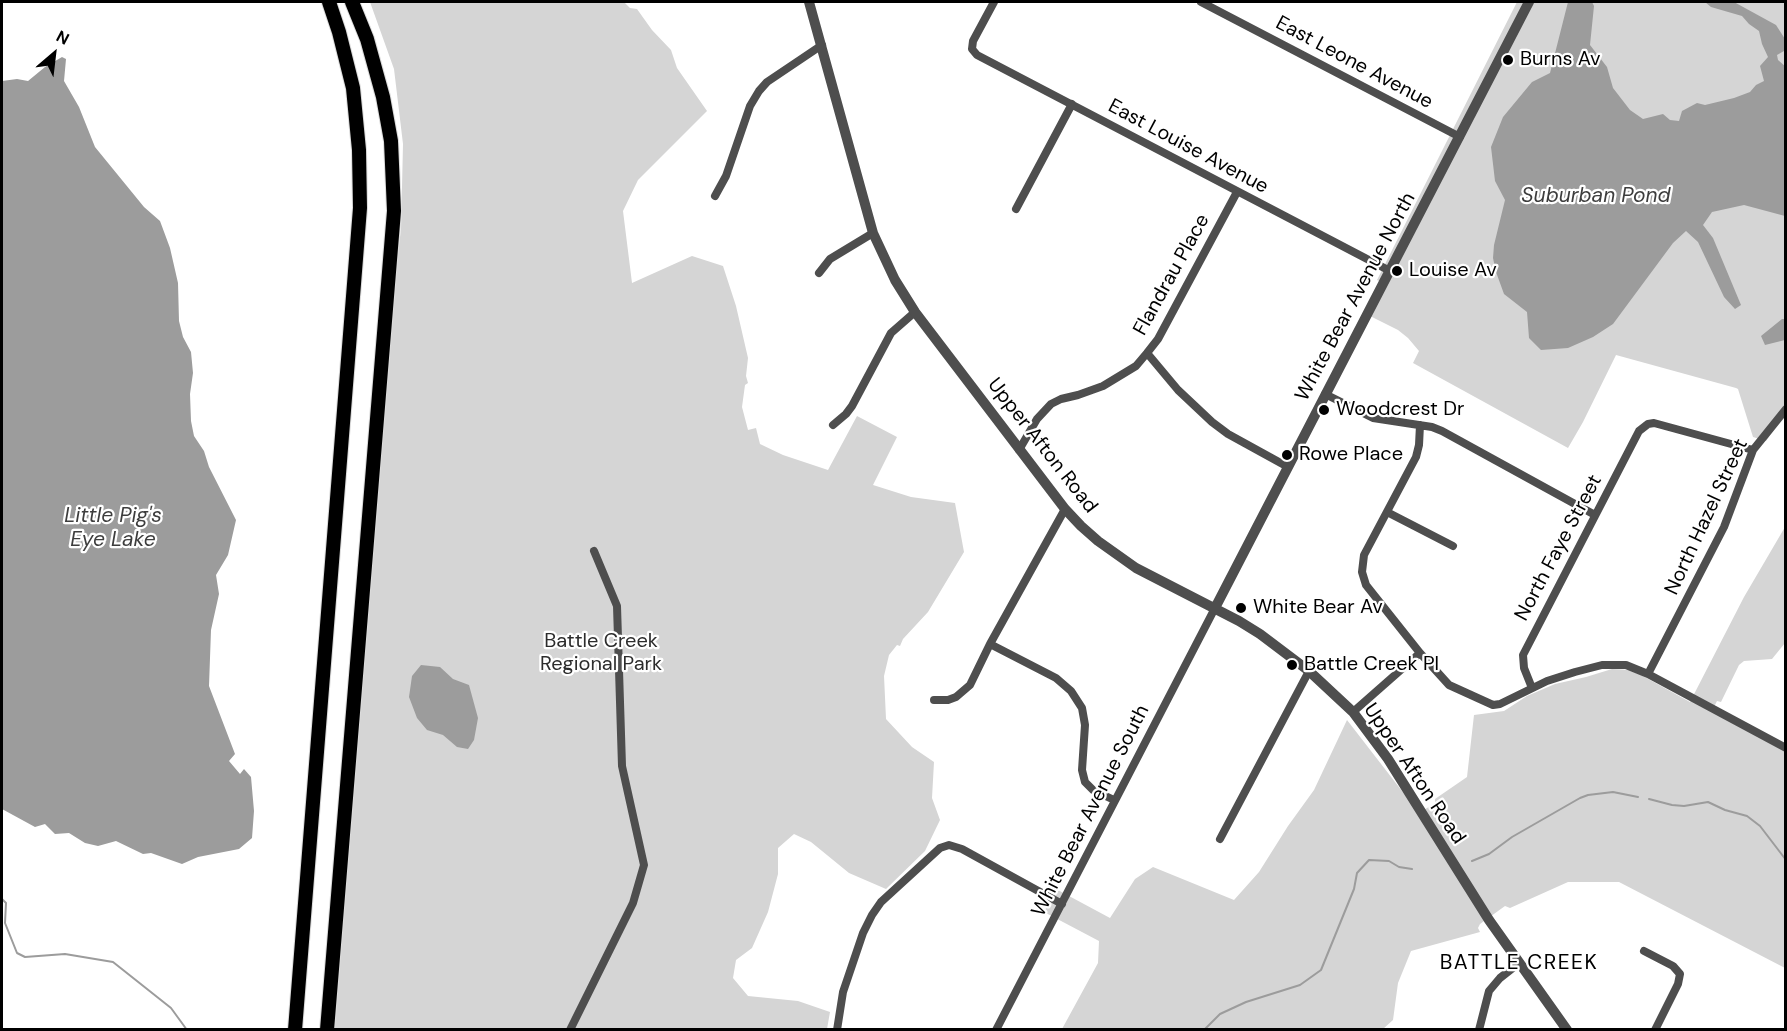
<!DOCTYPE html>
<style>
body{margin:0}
#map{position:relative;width:1787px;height:1031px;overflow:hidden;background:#fff;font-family:"DM Sans",sans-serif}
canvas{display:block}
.frame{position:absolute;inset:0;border:3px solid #000;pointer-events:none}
.north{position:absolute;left:24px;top:24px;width:60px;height:60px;-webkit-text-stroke:4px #fff;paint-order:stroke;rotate:28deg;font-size:16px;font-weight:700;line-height:24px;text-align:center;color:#000}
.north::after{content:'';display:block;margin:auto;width:21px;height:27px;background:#000;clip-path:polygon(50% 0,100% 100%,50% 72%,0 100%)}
</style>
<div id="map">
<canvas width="1787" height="1031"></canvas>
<div class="frame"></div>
<div class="north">N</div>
</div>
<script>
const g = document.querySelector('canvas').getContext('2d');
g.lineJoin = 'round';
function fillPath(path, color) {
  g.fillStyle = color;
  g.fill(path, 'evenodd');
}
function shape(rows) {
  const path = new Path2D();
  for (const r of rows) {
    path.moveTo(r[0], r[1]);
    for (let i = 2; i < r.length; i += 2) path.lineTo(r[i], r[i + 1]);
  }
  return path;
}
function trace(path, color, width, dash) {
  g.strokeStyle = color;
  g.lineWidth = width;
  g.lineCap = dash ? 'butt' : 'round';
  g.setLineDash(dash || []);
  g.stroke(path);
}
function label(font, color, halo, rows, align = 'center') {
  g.font = font + ' "DM Sans",sans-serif';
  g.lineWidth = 4.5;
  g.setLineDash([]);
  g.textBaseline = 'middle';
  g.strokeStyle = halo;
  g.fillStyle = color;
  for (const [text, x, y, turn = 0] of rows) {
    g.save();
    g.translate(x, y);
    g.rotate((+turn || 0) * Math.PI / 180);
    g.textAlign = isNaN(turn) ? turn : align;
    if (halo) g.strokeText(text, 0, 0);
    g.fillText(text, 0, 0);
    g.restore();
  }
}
fillPath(shape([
 [370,2,624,2,630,8,637,9,652,30,671,50,677,68,707,111,638,180,623,211,632,283,692,256,723,266,736,306,748,358,746,376,748,383,745,385,742,407,748,430,756,428,760,444,783,455,828,470,857,416,897,437,873,485,911,497,955,503,964,552,928,612,903,639,900,646,897,645,889,655,884,676,886,719,912,747,934,762,932,798,940,820,925,851,886,889,849,873,811,842,794,834,778,848,778,874,768,912,752,948,736,960,733,978,748,996,798,1001,830,1012,827,1029,323,1030,370,483,401,229,403,144,394,69],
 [1517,2,1785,2,1786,413,1766,441,1753,437,1738,389,1736,388,1616,355,1583,422,1568,448,1413,363,1419,351,1408,338,1398,330,1368,315,1384,284,1377,280],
 [1785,527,1785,643,1772,659,1744,661,1739,665,1721,702,1717,701,1713,709,1785,748,1785,968,1619,882,1568,882,1510,908,1505,906,1480,924,1478,928,1480,932,1411,951,1398,983,1393,1020,1383,1029,1062,1029,1098,963,1099,941,1044,912,1056,889,1110,918,1135,879,1153,867,1234,900,1259,872,1288,826,1314,790,1347,720,1419,813,1435,803,1435,799,1467,777,1474,715,1504,711,1527,696,1555,684,1586,677,1612,669,1632,670,1690,702,1744,597]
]), '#d5d5d5');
fillPath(shape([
 [1568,2,1592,2,1594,6,1590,45,1607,67,1613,88,1630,110,1643,119,1663,114,1670,120,1679,121,1682,111,1697,103,1705,105,1734,98,1750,92,1756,85,1764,81,1760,66,1768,57,1762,44,1759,31,1749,24,1742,16,1711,7,1705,2,1734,2,1776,25,1785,39,1784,51,1777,55,1778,60,1786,67,1785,216,1744,205,1712,212,1703,225,1713,238,1741,305,1735,309,1724,297,1698,242,1686,231,1673,243,1613,324,1593,337,1568,348,1541,350,1529,338,1527,312,1504,294,1496,272,1493,258,1494,245,1505,200,1495,181,1491,147,1503,117,1532,82,1550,73],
 [62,57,66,59,64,81,79,107,95,147,144,207,160,221,170,248,178,283,179,321,183,337,191,352,193,373,190,394,191,421,194,436,204,451,209,467,236,520,228,555,216,575,219,594,211,630,209,686,235,754,229,761,240,774,244,769,251,777,254,811,252,838,239,849,198,857,182,864,151,853,143,854,116,841,98,846,85,843,69,833,55,834,45,824,35,827,2,809,2,81,17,79,28,81,45,67],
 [1782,319,1785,319,1785,340,1765,345,1761,336],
 [421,665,440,667,453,679,469,685,478,718,474,740,468,749,457,747,443,735,427,730,417,718,409,697,412,676]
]), '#9c9c9c');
trace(shape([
 [1649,799,1672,805,1684,806,1708,802,1725,810,1747,816,1760,826,1786,860],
 [1472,861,1489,854,1512,837,1580,798,1588,795,1613,792,1638,797],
 [2,899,6,903,5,923,17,953,25,957,65,954,113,962,171,1008,187,1030],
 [1204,1030,1220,1014,1246,1002,1300,985,1321,970,1354,889,1357,873,1369,860,1389,861,1399,867,1412,869]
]), '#9c9c9c', 2);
const trunk = shape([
 [295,1030,360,208,359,150,353,88,339,32,329,2],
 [327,1030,394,211,391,141,383,97,367,39,352,2]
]);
trace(trunk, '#dbdbdb', 16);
trace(shape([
 [994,2,973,41,972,49,977,55,1390,271],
 [1201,2,1460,137],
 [715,196,726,176,750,106,759,91,767,82,822,45],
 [1016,209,1072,104],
 [819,273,830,259,873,233],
 [1147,353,1178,390,1212,422,1228,434,1288,467],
 [1325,394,1373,418,1432,427,1442,431,1595,515],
 [833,425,846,414,852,406,891,333,915,312],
 [1420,425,1419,445,1416,457,1364,555,1362,572,1366,585,1420,653,1449,685,1493,705,1500,704,1547,681,1575,672,1602,665,1626,665,1648,674,1786,748],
 [1019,450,1037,419,1051,404,1061,399,1078,395,1103,386,1136,366,1147,353,1158,339,1237,192],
 [1387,512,1453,546],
 [990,644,1056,678,1071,691,1082,708,1085,725,1082,770,1085,782,1093,790,1114,800],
 [1648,674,1724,527,1753,450,1786,409],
 [1532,688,1524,668,1523,655,1639,431,1648,424,1654,423,1753,450],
 [934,700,948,700,956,697,970,685,990,644,1065,509],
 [1353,712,1420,653],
 [1220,839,1309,671],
 [1644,951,1673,966,1680,974,1678,984,1655,1030],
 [570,1030,633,903,644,865,622,766,617,606,594,551],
 [837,1030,843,992,863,933,872,915,881,902,940,848,949,845,962,849,1062,904],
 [996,1030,1215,608],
 [1479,1030,1489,991,1500,978,1519,963]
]), '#4e4e4e', 8);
trace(shape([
 [809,2,873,233,895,280,915,312,1065,509,1081,526,1098,541,1136,568,1239,621,1260,634,1309,671,1353,712,1388,759,1489,920,1567,1030],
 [1215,608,1529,2]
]), '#4e4e4e', 10);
trace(trunk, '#000', 14);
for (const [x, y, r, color] of [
 [1508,60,6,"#000"],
 [1397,271,6,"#000"],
 [1324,410,6,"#000"],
 [1287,455,6,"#000"],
 [1241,608,6,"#000"],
 [1292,665,6,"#000"]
]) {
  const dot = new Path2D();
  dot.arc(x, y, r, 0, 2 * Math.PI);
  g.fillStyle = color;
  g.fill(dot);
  trace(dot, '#fff', 2);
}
label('20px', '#000', '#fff', [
 ["Burns Av",1520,60],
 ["Louise Av",1409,271],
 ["Woodcrest Dr",1336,410],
 ["Rowe Place",1299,455],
 ["White Bear Av",1253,608],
 ["Battle Creek Pl",1304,665]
], 'left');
label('20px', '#000', '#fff', [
 ["East Leone Avenue",1354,63,28],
 ["East Louise Avenue",1188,147,28],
 ["Flandrau Place",1172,275,-61],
 ["White Bear Avenue North",1356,297,-62],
 ["Upper Afton Road",1042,446,52],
 ["North Hazel Street",1707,517,-65],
 ["North Faye Street",1559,548,-62],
 ["Upper Afton Road",1414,774,56],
 ["White Bear Avenue South",1091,811,-63]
]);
label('20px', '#2c2c2c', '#fff', [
 ["Battle Creek",601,642],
 ["Regional Park",601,665]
]);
label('italic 21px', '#3d3d3d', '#fff', [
 ["Suburban Pond",1596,196],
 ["Little Pig's",113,516],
 ["Eye Lake",113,540]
]);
g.letterSpacing = '1.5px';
label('21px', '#000', '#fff', [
 ["BATTLE CREEK",1519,963]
]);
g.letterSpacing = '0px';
</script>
